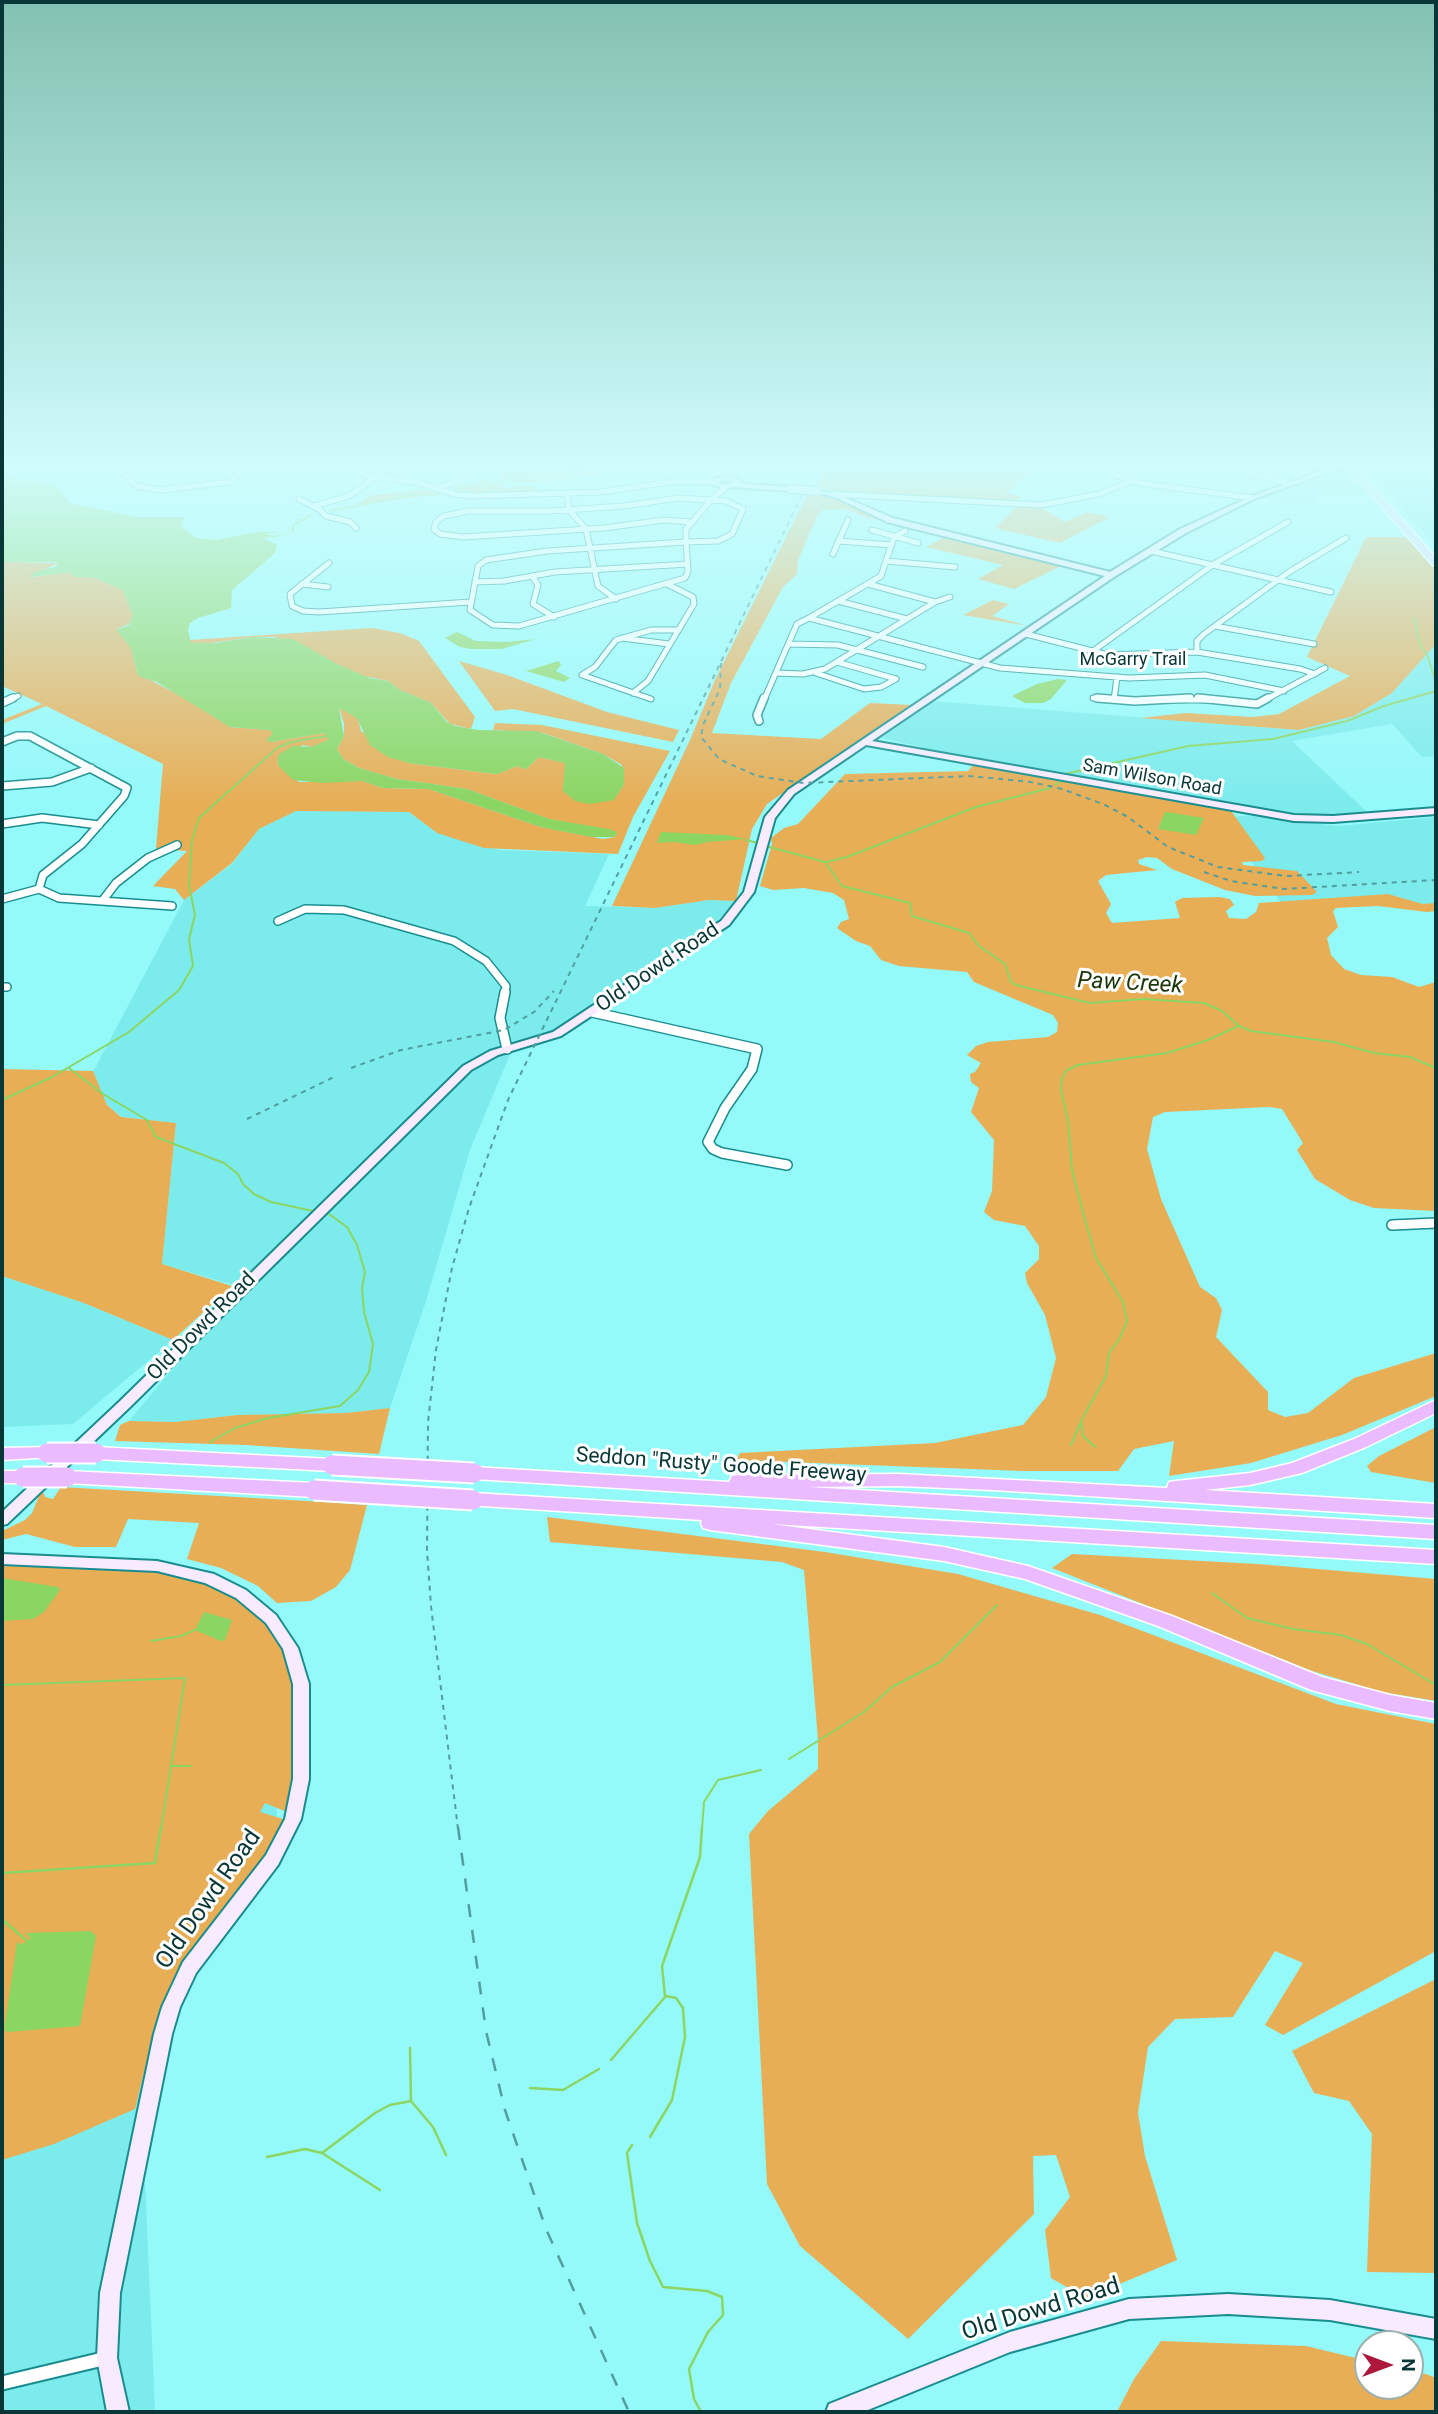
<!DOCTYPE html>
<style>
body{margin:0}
#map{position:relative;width:1438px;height:2414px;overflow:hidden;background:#94f9f9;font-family:Roboto,sans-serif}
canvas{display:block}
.frame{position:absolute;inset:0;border:4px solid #093738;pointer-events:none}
.north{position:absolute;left:1354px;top:2330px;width:70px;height:70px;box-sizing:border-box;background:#fff;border:2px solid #9dafaf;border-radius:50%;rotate:90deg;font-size:19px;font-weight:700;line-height:28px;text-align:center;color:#093738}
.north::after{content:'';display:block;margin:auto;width:24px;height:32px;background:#ac173a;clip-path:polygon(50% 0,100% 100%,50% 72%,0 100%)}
</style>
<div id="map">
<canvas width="1438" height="2414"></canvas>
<div class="frame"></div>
<div class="north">N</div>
</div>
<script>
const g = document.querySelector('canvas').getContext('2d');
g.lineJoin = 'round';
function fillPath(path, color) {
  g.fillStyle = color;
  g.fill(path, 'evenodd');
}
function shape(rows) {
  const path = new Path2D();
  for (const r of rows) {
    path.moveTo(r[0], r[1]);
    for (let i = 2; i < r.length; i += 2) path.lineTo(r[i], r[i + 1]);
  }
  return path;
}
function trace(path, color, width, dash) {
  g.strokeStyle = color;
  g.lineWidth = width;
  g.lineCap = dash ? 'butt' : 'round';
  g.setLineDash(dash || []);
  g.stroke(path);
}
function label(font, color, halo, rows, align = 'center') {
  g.font = font + ' Roboto,sans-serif';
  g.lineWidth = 6;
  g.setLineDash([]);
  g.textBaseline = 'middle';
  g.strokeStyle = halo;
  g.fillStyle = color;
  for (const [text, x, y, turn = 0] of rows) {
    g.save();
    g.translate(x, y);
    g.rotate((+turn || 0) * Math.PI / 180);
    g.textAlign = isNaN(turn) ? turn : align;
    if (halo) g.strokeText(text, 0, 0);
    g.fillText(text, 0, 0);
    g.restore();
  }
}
fillPath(shape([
 [1365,466,1436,466,1436,546,1388,493],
 [1341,467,1346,467,1370,495,1326,494,1309,506,1259,498],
 [1436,644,1436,756,1422,757,1392,724,1292,741,1367,812,1327,816,1289,815,921,749,922,747,881,738,933,701,1299,730,1354,716,1392,693],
 [295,811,409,812,437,833,499,850,609,854,585,906,655,908,709,900,736,901,713,925,691,941,550,1032,511,1052,470,1150,426,1301,390,1408,346,1413,237,1415,175,1422,129,1421,194,1343,247,1289,162,1264,176,1123,122,1117,107,1105,93,1072,184,900,232,864,259,829],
 [1252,815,1337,826,1436,817,1436,906,1421,907,1397,896,1282,904,1220,818],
 [2,1276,84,1303,173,1340,73,1424,2,1427],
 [2,1573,286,1682,276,1823,140,2064,155,2412,2,2412]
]), '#7cebec');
fillPath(shape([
 [546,466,617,466,594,475,532,483,508,483,498,479,504,472,531,471],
 [826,466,1052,466,1038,468,1005,493,1023,497,1010,502,815,489],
 [486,480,504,485,503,488,531,486,539,490,498,493,496,489,489,491,492,493,480,494,452,488],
 [425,490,441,495,413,497,353,507,372,495],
 [808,493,833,497,882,520,868,518,846,509,823,510,817,516,798,560,797,574,783,587,731,683,712,733,821,739,870,703,911,705,767,804,752,829,736,901,709,900,655,908,612,906,690,740,715,680],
 [1017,506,1041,507,1065,522,1087,512,1110,517,1060,543,995,528],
 [947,536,1025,557,1061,566,1014,589,978,579,1003,565,926,547],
 [1366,537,1408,537,1436,570,1436,644,1392,693,1354,716,1299,730,1140,718,1186,713,1253,717,1279,714,1350,676,1307,657],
 [2,562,58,563,31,577,71,572,96,578,123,590,133,615,129,624,117,629,131,647,137,673,200,706,230,727,270,730,273,734,270,742,325,733,329,740,311,747,303,745,277,762,299,782,363,781,383,788,429,789,541,827,603,839,615,837,617,832,549,819,467,789,397,779,359,768,343,759,337,749,344,736,344,724,339,707,358,718,361,731,409,763,497,774,517,766,526,769,539,757,566,763,563,791,617,795,624,784,622,765,603,754,543,733,493,730,495,723,542,725,670,751,633,817,618,854,484,848,437,833,409,812,296,811,259,829,232,863,184,900,175,889,153,886,187,851,156,849,163,764,46,706,2,724,2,720,42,704,2,686],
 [993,600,1009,604,992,616,1028,626,963,615],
 [372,628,400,633,419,641,475,717,471,729,450,724,431,703,400,690,388,681,364,676,275,637,254,637,204,644,191,644,189,640],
 [459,661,507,675,607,712,679,730,673,742,513,709,495,711],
 [973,765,1231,811,1265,858,1262,861,1242,862,1243,865,1297,871,1317,892,1312,895,1255,896,1225,890,1172,869,1157,858,1147,857,1138,860,1139,864,1157,870,1106,875,1098,881,1111,904,1106,913,1112,923,1180,918,1175,902,1182,898,1219,897,1230,899,1234,905,1226,911,1229,918,1246,919,1256,912,1259,903,1388,894,1423,904,1436,903,1436,911,1427,912,1378,906,1336,908,1333,911,1338,927,1327,938,1331,955,1344,969,1361,975,1392,977,1419,987,1436,982,1436,1211,1374,1208,1350,1200,1315,1179,1297,1150,1303,1143,1282,1109,1269,1107,1165,1112,1153,1117,1147,1149,1161,1199,1200,1287,1216,1298,1222,1310,1216,1337,1268,1392,1268,1410,1285,1417,1308,1413,1354,1378,1436,1353,1436,1396,1342,1435,1251,1463,1169,1476,1174,1441,1134,1449,1118,1471,1023,1471,736,1460,740,1453,935,1443,1023,1425,1046,1397,1056,1358,1045,1315,1027,1283,1025,1273,1039,1259,1039,1246,1025,1226,994,1220,984,1212,992,1191,994,1140,971,1112,979,1088,971,1082,970,1074,975,1072,981,1063,967,1055,976,1046,988,1042,1048,1037,1057,1032,1058,1023,1053,1015,974,982,967,972,899,966,881,960,870,946,856,941,837,928,841,922,849,919,844,900,833,893,804,888,773,890,760,886,772,844,771,838,784,828,798,824,845,774,968,771],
 [2,1069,93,1071,107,1105,121,1117,176,1123,162,1264,232,1286,173,1340,84,1303,2,1276],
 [390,1408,379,1454,246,1445,115,1441,120,1425,129,1421,175,1422,237,1415,346,1413],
 [1436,1427,1436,1483,1371,1472,1367,1466,1379,1456],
 [61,1487,307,1501,367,1505,350,1570,336,1587,311,1601,277,1603,258,1586,221,1568,187,1559,199,1523,128,1519,116,1547,75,1547,26,1534,2,1540,2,1531,25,1520,32,1513,42,1489,45,1497,53,1499],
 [547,1517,825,1552,958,1574,1100,1615,1336,1704,1436,1724,1436,1951,1283,2035,1265,2025,1303,1963,1275,1951,1233,2017,1175,2019,1148,2047,1138,2113,1145,2156,1177,2260,1086,2298,1051,2278,1045,2230,1070,2197,1056,2155,1033,2156,1034,2214,908,2339,800,2246,767,2184,749,1834,768,1811,818,1769,818,1740,804,1570,782,1562,550,1542],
 [1072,1554,1258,1564,1436,1579,1436,1701,1382,1692,1312,1671,1052,1568],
 [2,1565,156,1570,203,1581,235,1597,263,1620,279,1641,288,1660,294,1682,295,1771,287,1812,265,1803,260,1812,283,1819,280,1831,272,1848,209,1930,149,2063,146,2064,135,2109,54,2144,2,2160],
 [1436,1979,1436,2273,1367,2272,1372,2134,1349,2101,1314,2093,1292,2051],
 [1161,2341,1306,2346,1368,2361,1368,2386,1410,2386,1410,2371,1426,2374,1436,2378,1436,2412,1117,2412,1134,2379]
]), '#e7ae56');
fillPath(shape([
 [2,475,52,484,61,489,69,502,78,505,137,517,185,517,180,526,197,538,217,540,257,532,279,532,266,534,275,536,293,531,276,537,263,538,277,545,275,553,232,590,231,608,198,618,190,623,188,629,191,643,215,643,254,637,293,639,339,665,370,678,388,681,400,690,431,703,447,722,455,726,478,730,536,731,603,754,624,768,624,784,614,800,590,804,575,801,563,791,565,763,539,757,526,769,517,766,497,774,409,763,388,757,370,745,357,718,339,708,344,736,337,749,343,759,359,768,397,779,467,789,549,819,609,829,617,832,615,837,591,837,541,827,429,789,383,788,363,781,322,783,293,780,278,765,278,755,293,746,311,747,328,740,325,733,270,742,266,740,273,734,270,730,230,727,157,682,138,676,131,648,116,630,129,625,133,615,123,590,96,578,74,577,71,572,29,577,35,572,55,567,58,564,55,562,2,562],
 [457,632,476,641,508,642,535,639,502,649,471,649,460,647,445,638],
 [559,661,561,665,556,671,570,678,564,682,526,671],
 [1058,679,1067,680,1051,699,1043,703,1025,703,1012,696,1037,684],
 [1165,812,1167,812,1204,818,1196,835,1158,829],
 [661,832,727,835,746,839,707,842,695,845,674,842,657,843],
 [2,1578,58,1587,60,1590,44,1612,33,1619,2,1621],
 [204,1612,232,1620,225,1640,221,1641,195,1630],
 [91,1931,96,1936,80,2026,8,2032,4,2030,17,1942,20,1944,28,1942,30,1937,25,1933]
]), '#8bd562');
trace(shape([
 [455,489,501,481,554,477,589,466],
 [330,511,409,495,439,494],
 [295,524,310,516],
 [293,525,293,531],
 [1414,618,1420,644,1428,657,1436,683],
 [1065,774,1188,746,1273,739,1347,721,1384,706,1436,691],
 [1055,785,1062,780],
 [746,840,758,843],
 [766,846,825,862,842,886,910,903,912,916,969,933,979,946,1005,964,1011,982,1016,985,1090,1003,1143,999,1204,1003,1222,1011,1239,1026,1251,1031,1334,1042,1374,1053,1410,1057,1436,1068],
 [826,862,847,857,976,807,1050,788],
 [69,1068,103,1094,147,1120,156,1137,224,1163,238,1174,243,1184,254,1194,271,1202,313,1211],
 [2,1100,52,1077,129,1032,179,990,193,966,189,939,195,915,189,885,192,840,199,818,277,748,291,742,327,736],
 [210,1442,235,1428,268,1418,340,1406,358,1390,369,1372,373,1344,364,1312,362,1288,365,1272,357,1245,347,1227,329,1214],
 [1071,1445,1080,1424],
 [1095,1447,1083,1436,1081,1421,1106,1376,1109,1353,1119,1340,1127,1321,1123,1302,1096,1258,1083,1213,1072,1170,1068,1121,1061,1090,1062,1078,1067,1070,1078,1065,1167,1053,1208,1040,1238,1026],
 [1212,1593,1247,1618,1293,1629,1341,1635,1367,1644,1436,1685],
 [151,1641,181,1636,195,1630],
 [2,1685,185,1678,161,1829],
 [789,1759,864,1712,892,1687,940,1662,997,1605],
 [172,1766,191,1766],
 [702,1829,704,1802,718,1780,761,1770]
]), '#8bd562', 2);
trace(shape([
 [2,1873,155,1863,161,1827],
 [2,1919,28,1942],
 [665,1996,662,1966,700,1857,702,1827],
 [410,2048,411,2101,433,2127,446,2155],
 [611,2060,665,1997],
 [530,2088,563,2090,599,2069],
 [650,2137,672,2100,685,2037,683,2008,676,1998,666,1996],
 [632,2145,627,2153,637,2223,650,2261,663,2287,707,2291,722,2297,723,2315,708,2332,689,2369,694,2399,701,2412],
 [322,2153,380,2190],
 [267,2157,305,2149,322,2153,375,2113,390,2105,411,2101]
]), '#8bd562', 2.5);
const streetFar3 = shape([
 [104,466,122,472,137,486,160,490,230,482,248,466],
 [350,466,355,472,367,476,416,482,454,494,471,496,601,492,677,481,714,482],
 [1111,466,1109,469,1112,474,1139,483,1252,498],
 [1228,466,1290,484],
 [471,467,516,469,537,466],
 [615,472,664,466],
 [437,488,459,481,472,466],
 [567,493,569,510,586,529,598,586,616,599],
 [832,494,1041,505,1099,494,1131,481],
 [299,499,319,509,326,516,350,522,356,528],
 [711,500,726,487],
 [314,506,349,496,380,474,386,466],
 [691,522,664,520,604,528,463,537,440,534,434,529,436,522,444,516,468,511,550,511,624,506,678,498,711,500],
 [872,530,918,543],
 [838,541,892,545],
 [686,542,718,541,732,534,743,509,726,501,711,500],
 [686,542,688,572,685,578,519,626,493,625,470,610,478,566,486,560,547,551,686,542],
 [686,542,686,529,711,500],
 [1151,551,1331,592],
 [833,554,848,520],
 [886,561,955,567],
 [329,563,290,594,292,606,303,611,319,612,471,602],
 [532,576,538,585,533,604,554,617],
 [475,582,504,581,555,572,688,564],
 [302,584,328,587],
 [868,584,935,602],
 [838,601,907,619],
 [809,618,881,576,894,537,905,531],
 [1215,626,1314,644],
 [1026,634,1108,655,1197,652,1300,669,1315,674],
 [622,638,669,644],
 [789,644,838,645,923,667],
 [1093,651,1214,564,1288,522],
 [1197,652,1197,641,1204,634,1289,572,1346,538],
 [837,662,896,679],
 [776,673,803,674,825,669,935,602,950,597],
 [816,673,864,689,881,687,896,679],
 [633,693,648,681,694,604,693,597,667,584],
 [1093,698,1121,700],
 [651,699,582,675,595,667,616,640,651,630,677,630],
 [9,700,18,696],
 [764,700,797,624,809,618,1000,668,1129,678,1205,675,1284,691],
 [1114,700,1117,677],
 [1155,700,1216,700],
 [1265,700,1325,668]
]);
const streetFar2 = shape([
 [1097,698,1135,701,1190,698],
 [1198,698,1257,704,1268,698],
 [2,703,13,698],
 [759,721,757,715,764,698],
 [2,742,17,736,30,736,127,788,124,796,82,844,43,875,39,889,59,898,172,906],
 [2,786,52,782,91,768],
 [2,824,42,818,99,825],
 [2,899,39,889],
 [103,900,116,883,148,858,177,845],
 [278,921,305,909,344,910,454,941,486,961,506,986,505,994],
 [2,987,7,987]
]);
const streetFar1 = shape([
 [505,992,500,1018,507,1049],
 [592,1012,757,1049,752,1069,725,1108,708,1142,713,1149,722,1153,787,1165],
 [1392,1225,1436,1223]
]);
const street = shape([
 [2,2383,107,2358]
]);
const secondary = shape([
 [1355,466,1335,470,1256,498,1186,533,1114,577,872,741,1294,815,1333,816,1436,808,1436,814,1333,822,1294,821,866,745,794,794,775,818,754,892,729,925,561,1036,498,1055,471,1070,129,1408,7,1524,2,1525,2,1512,119,1402,463,1066,490,1051,553,1032,721,921,744,892,765,817,788,790,1105,576,887,522,835,497,815,492,815,490,839,495,893,518,1110,572,1180,529,1252,496,1332,467,1355,466],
 [724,476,735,478,741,482,742,484,791,487,794,489,791,491,732,487,726,489,711,484,714,479,724,476],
 [724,480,731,481,734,482,726,485,718,483,724,480],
 [2,1554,157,1561,214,1574,246,1590,276,1615,298,1648,309,1684,309,1779,301,1819,278,1865,196,1973,180,2007,172,2034,120,2293,117,2358,129,2412,107,2412,97,2358,100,2293,154,2034,162,2007,183,1962,266,1855,285,1819,293,1779,293,1684,283,1649,266,1623,236,1598,205,1583,157,1571,2,1564,2,1554],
 [1228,2294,1330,2300,1436,2319,1436,2339,1330,2320,1228,2314,1129,2319,1010,2352,863,2412,826,2412,829,2404,1010,2332,1129,2299,1228,2294]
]);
const primary = shape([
 [1346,466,1354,466,1436,558,1436,565,1433,565,1346,466]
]);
const highway = shape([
 [1436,1400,1436,1413,1366,1447,1302,1473,1250,1485,1205,1490,1436,1504,1436,1518,993,1490,899,1486,809,1487,1436,1525,1436,1539,474,1479,468,1478,465,1473,468,1468,474,1467,729,1482,732,1476,738,1475,899,1474,1167,1488,1169,1482,1176,1481,1250,1473,1292,1463,1354,1439,1436,1400],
 [47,1447,53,1449,56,1453,53,1457,2,1460,2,1448,47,1447],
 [96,1447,332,1459,338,1461,341,1465,338,1469,332,1471,96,1459,90,1457,87,1453,90,1449,96,1447],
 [2,1471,23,1471,29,1472,32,1477,29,1482,23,1483,2,1483,2,1471],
 [67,1471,314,1483,321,1485,323,1490,321,1495,314,1497,67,1483,61,1482,58,1477,61,1472,67,1471],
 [473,1493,1436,1550,1436,1564,772,1524,944,1547,1028,1566,1172,1616,1322,1677,1390,1695,1436,1703,1436,1719,1390,1711,1311,1690,1158,1626,1025,1579,944,1561,710,1530,703,1528,701,1523,702,1520,466,1505,464,1500,466,1495,473,1493]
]);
trace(streetFar3, '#198d8e', 7);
trace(streetFar2, '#198d8e', 10);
trace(streetFar1, '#198d8e', 12);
trace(street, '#198d8e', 17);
trace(secondary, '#198d8e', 4);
trace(primary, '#fff', 4);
trace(highway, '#fff', 3);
trace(streetFar3, '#fff', 5);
trace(streetFar2, '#fff', 7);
trace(streetFar1, '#fff', 9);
trace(street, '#fff', 13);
fillPath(secondary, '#f9ebff');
fillPath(primary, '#f3d6ff');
fillPath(highway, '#ebbbff');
trace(shape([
 [721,663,720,689,703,725,701,737,719,759,757,776,804,783,969,776,1031,782,1062,789,1103,804,1128,817,1168,847,1218,867,1286,876,1359,872],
 [1204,872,1231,881,1284,889,1436,880],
 [351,1068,401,1050,504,1030,534,1012,554,991],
 [247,1119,334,1077],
 [458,1829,431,1606,427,1550,428,1422,436,1350,452,1268,469,1208,508,1100,816,466]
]), '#529d9e', 2, [5, 5]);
trace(shape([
 [458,1827,486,2031,505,2110,546,2229,629,2412]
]), '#529d9e', 2.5, [13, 13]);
const secondaryBridge = shape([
 [791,489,817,491]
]);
const highwayBridge = shape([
 [47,1453,96,1453],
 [332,1465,474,1473],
 [23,1477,67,1477],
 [314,1490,473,1500]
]);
trace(secondaryBridge, '#198d8e', 10, []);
trace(highwayBridge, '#fff', 23, []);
trace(secondaryBridge, '#f9ebff', 8);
trace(highwayBridge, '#ebbbff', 19);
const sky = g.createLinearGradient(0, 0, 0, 804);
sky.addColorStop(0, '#83c1b2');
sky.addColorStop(0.58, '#cffcfc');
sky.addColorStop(1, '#cffcfc00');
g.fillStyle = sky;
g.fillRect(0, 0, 1438, 804);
label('18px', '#093738', '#fff', [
 ["McGarry Trail",1133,660],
 ["Sam Wilson Road",1152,778,10]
]);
label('21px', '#093738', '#fff', [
 ["Old Dowd Road",658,968,-34],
 ["Old Dowd Road",202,1327,-45],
 ["Seddon \"Rusty\" Goode Freeway",721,1466,4]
]);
label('italic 23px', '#1a3608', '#fff', [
 ["Paw Creek",1130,984,3]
]);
label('24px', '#093738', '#fff', [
 ["Old Dowd Road",209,1900,-55],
 ["Old Dowd Road",1041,2310,-17]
]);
</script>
